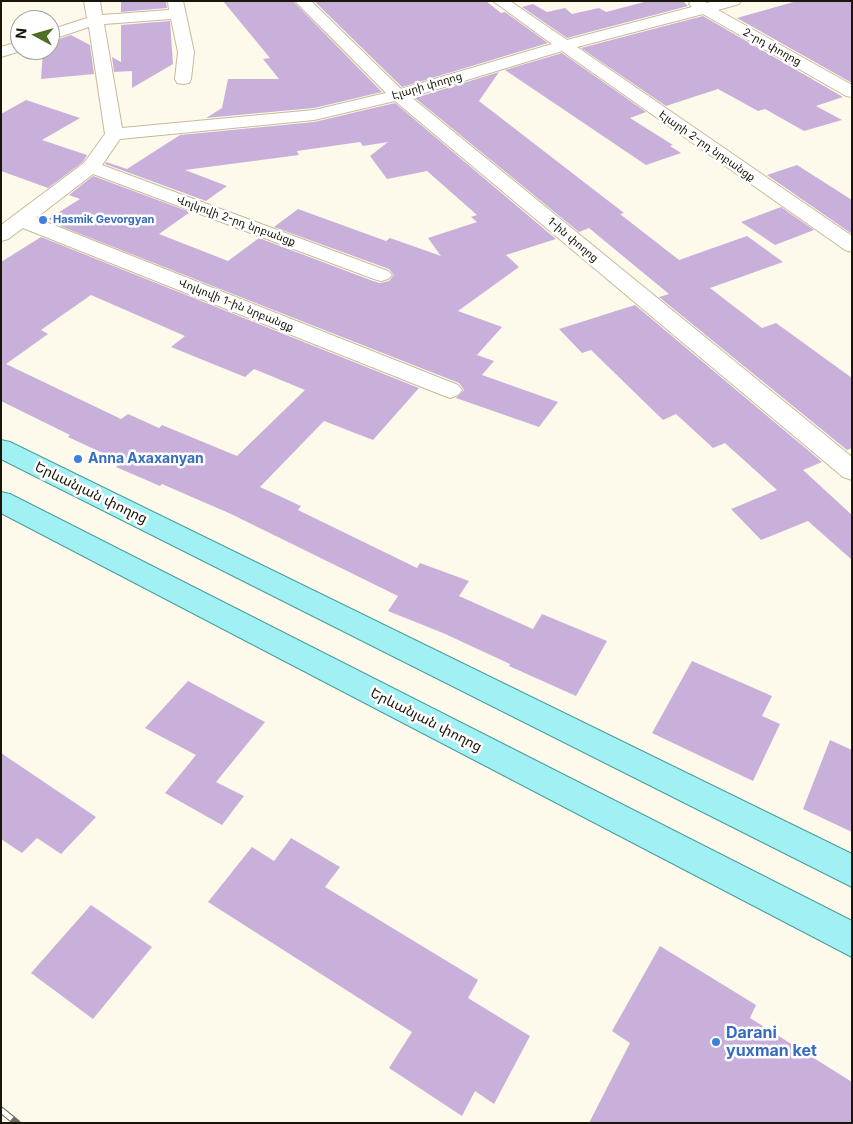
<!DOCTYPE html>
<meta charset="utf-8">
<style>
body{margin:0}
#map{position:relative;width:853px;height:1124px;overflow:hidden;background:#fdf9eb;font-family:Inter,sans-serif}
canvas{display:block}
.frame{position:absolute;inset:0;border:2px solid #191508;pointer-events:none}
.north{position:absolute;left:10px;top:10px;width:50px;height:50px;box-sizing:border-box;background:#fff;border:1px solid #a3a19c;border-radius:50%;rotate:276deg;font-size:14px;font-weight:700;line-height:20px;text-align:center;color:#191508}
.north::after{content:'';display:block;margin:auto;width:18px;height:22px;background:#4e6e25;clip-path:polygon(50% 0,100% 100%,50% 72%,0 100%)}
</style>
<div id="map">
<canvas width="853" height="1124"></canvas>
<div class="frame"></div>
<div class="north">N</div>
</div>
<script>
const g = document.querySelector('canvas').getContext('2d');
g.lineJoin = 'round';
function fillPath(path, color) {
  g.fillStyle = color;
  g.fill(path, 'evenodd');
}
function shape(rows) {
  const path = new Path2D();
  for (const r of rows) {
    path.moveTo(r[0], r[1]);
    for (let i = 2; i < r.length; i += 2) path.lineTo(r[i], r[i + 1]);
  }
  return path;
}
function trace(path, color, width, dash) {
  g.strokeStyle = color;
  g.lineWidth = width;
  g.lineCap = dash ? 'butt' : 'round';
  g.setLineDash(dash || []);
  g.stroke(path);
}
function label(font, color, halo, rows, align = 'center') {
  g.font = font + ' Inter,"Noto Sans Armenian",sans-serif';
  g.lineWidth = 5;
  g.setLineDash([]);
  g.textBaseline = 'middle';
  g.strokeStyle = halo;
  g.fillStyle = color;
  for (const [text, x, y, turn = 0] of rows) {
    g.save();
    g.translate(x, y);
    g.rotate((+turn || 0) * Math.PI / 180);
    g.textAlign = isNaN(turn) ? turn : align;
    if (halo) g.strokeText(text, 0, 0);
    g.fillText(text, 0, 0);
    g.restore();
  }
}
fillPath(shape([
 [121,1,166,1,167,8,121,12],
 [223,1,293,1,382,92,314,108,206,118,222,108,228,79,279,79,263,59,270,58],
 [314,1,486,1,501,13,505,12,548,43,402,87],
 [648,1,683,1,688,6,567,38,522,7,533,4,547,12,565,8,572,14,599,8,606,12],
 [797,1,852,1,852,83,737,18],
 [703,16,843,97,816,106,842,120,804,131,765,109,758,111,718,89,666,106,581,48],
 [170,21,173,64,132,88,132,71,114,72,112,57,121,62,121,25],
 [71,35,90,45,94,74,41,79,43,50,50,50,50,42],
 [562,53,646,112,630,118,673,145,670,146,681,153,646,165,505,70],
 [499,72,479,101,624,213,620,214,679,260,747,236,783,262,710,288,762,328,776,323,852,378,852,448,847,450,659,297,669,294,618,252,589,228,579,232,415,98],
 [26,100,80,118,42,140,87,155,83,162,48,188,1,171,1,114],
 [395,103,556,239,506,255,519,267,458,311,502,327,477,355,494,361,482,375,558,402,539,427,456,398,464,390,459,383,60,226,62,225,48,219,80,199,69,195,93,176,190,212,159,234,228,261,259,238,373,281,380,283,389,281,394,275,389,269,274,227,298,209,386,241,390,238,441,256,428,238,477,222,471,217,477,215,427,171,387,179,370,156,388,142,363,146,360,142,297,151,299,155,185,170,227,186,206,201,105,164,106,162,127,169,180,135,314,122],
 [797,165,852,200,852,234,767,175],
 [781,207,814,230,775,245,741,222],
 [41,237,419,388,373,440,324,421,260,487,301,506,298,510,417,568,420,563,469,581,459,596,533,629,542,614,607,641,576,696,509,666,510,664,443,633,388,611,398,596,231,514,162,484,160,486,116,467,122,462,68,437,70,435,1,401,1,262],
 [91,295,185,336,171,347,245,377,254,369,305,390,237,456,162,425,159,428,128,414,121,419,6,364,48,334,41,330],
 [635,305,822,462,803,470,852,515,852,560,808,521,761,540,731,509,777,490,725,443,713,448,676,414,663,420,591,350,582,353,559,329],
 [692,661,772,696,762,716,780,724,753,781,652,733],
 [188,681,265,722,216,782,244,796,222,825,165,793,196,755,145,728],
 [830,740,852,750,852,832,803,809],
 [1,753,96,817,61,854,37,838,22,853,1,839],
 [291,838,340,867,325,887,478,980,468,998,530,1036,494,1104,475,1091,462,1116,389,1068,412,1032,208,902,252,847,274,861],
 [91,905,152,947,93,1019,31,973],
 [660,946,756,1005,750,1018,852,1082,852,1123,589,1123,630,1043,612,1031]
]), '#c9b0db');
const minor = shape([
 [84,1,100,1,102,15,169,10,168,1,183,1,194,52,191,79,189,83,183,84,177,83,175,79,178,52,171,19,104,24,122,128,314,110,386,93,295,1,311,1,401,89,552,44,493,1,510,1,567,40,692,7,689,4,691,1,703,1,707,3,715,1,741,1,739,4,718,10,852,85,852,97,846,96,703,14,577,47,852,236,852,252,845,250,562,51,411,97,852,457,852,480,843,477,395,101,314,120,120,139,102,165,388,271,392,275,388,279,381,281,374,279,93,174,36,218,458,385,462,390,458,395,450,398,442,395,23,228,8,239,1,241,1,225,84,163,105,134,89,27,50,40,50,30,87,18,84,1],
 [20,41,20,50,24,50,1,57,1,47,20,41]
]);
const major = shape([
 [1,440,10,442,852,854,852,887,1,459,1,440],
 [1,492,10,494,852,921,852,957,1,513,1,492]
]);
trace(minor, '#c6bb98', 2);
trace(major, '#489e9c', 2);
fillPath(minor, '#fff');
fillPath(major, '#a1f1f4');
const rail = shape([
 [1,1110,17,1123]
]);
trace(rail, '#6f6b5e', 7);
trace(rail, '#fff', 5, [14]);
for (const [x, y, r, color] of [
 [43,220,5,"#3f7fe0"],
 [78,459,5,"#3f7fe0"],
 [716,1042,5,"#3f7fe0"]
]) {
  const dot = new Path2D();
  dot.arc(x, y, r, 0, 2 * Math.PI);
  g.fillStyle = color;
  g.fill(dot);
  trace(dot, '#fff', 2);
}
label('11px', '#191508', '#fff', [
 ["2-րդ փողոց",772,47,29],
 ["Էլարի փողոց",427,86,-16],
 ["Էլարի 2-րդ նրբանցք",707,146,35],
 ["Վոլկովի 2-րդ նրբանցք",236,221,20],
 ["1-ին փողոց",573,240,40],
 ["Վոլկովի 1-ին նրբանցք",236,305,22]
]);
label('bold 11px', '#366cbe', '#fff', [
 ["Hasmik Gevorgyan",53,220]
], 'left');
label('bold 14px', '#366cbe', '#fff', [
 ["Anna Axaxanyan",88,459]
], 'left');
label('14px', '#191508', '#fff', [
 ["Երևանյան փողոց",91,493,26],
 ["Երևանյան փողոց",426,720,27]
]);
label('bold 16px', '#366cbe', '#fff', [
 ["Darani",726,1033],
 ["yuxman ket",726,1051]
], 'left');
</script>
